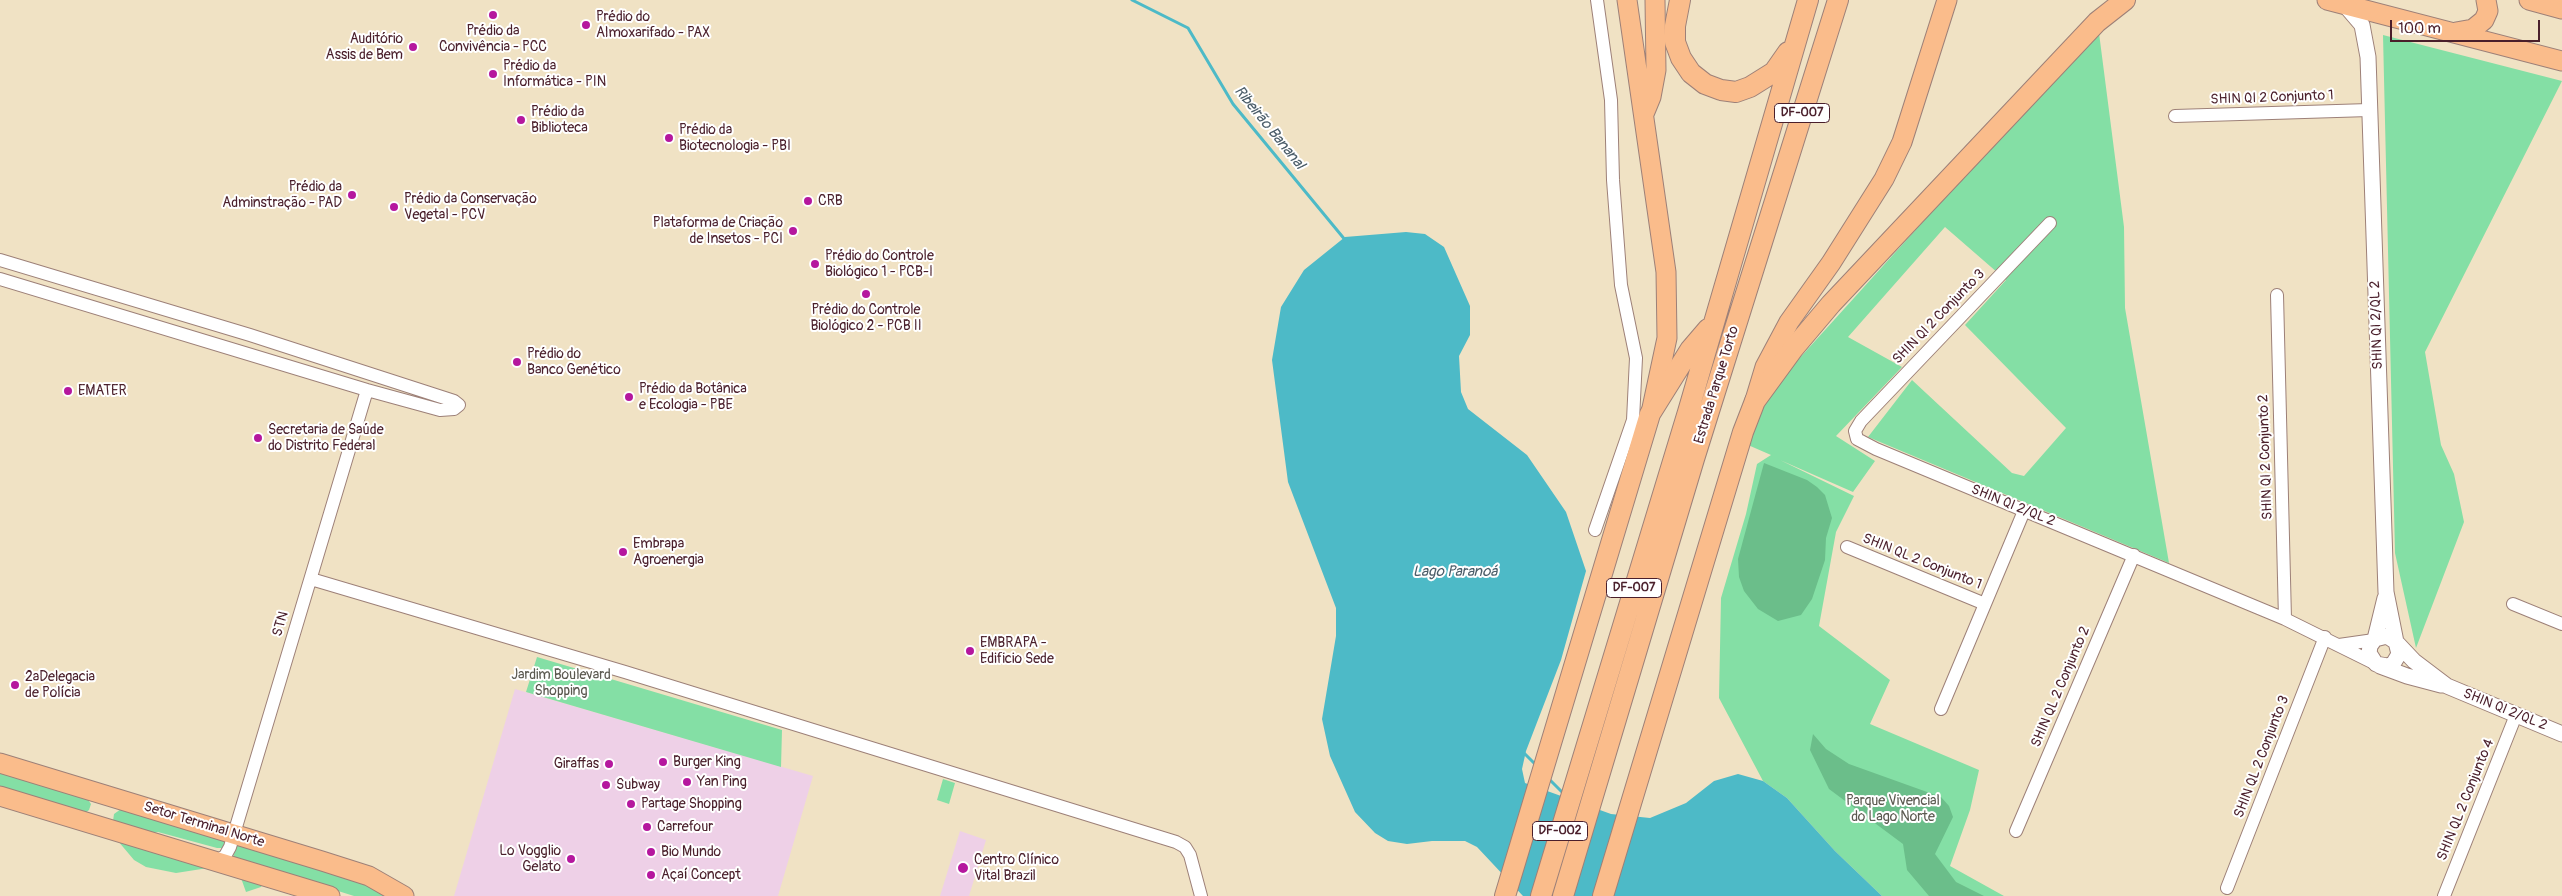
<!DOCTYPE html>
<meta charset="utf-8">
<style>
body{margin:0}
#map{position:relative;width:2562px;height:896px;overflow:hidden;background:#f0e2c4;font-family:Pangolin,sans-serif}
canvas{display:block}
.scale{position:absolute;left:2390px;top:20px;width:150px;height:22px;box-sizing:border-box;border:2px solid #4a1f2b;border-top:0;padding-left:6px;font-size:15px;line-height:18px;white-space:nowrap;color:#4a1f2b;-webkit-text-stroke:4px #fff;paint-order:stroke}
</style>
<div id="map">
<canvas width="2562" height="896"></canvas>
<div class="scale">100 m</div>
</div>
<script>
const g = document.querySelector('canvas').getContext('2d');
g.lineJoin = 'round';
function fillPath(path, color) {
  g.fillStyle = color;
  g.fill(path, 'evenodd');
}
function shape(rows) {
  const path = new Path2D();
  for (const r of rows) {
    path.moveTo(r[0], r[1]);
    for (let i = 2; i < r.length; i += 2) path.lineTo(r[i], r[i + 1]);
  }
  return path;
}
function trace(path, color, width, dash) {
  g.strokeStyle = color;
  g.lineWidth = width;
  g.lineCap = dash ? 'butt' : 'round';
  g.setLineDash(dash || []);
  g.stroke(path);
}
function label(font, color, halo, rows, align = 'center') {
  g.font = font + ' Pangolin,sans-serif';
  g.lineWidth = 4;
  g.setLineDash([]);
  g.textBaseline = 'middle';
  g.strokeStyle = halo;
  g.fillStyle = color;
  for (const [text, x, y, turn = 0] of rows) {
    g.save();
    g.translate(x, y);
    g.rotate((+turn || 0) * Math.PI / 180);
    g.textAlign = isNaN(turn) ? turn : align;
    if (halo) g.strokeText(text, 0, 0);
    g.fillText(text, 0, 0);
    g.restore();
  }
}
fillPath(shape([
 [515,689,813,776,778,896,454,896],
 [960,831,986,840,969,896,940,896]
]), '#eed0e7');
fillPath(shape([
 [2099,33,2124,227,2125,308,2169,563,1868,437,1912,380,2012,473,2024,476,2066,428,1965,325,2006,280,1945,227,1848,337,1902,367,1836,436,1875,461,1853,492,1780,460,1854,496,1836,532,1819,626,1890,680,1870,724,1979,770,1970,810,1950,866,2004,896,1882,896,1835,851,1787,798,1763,781,1719,698,1721,598,1746,514,1757,464,1771,455,1748,445,1768,393,1930,214],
 [2383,35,2562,81,2425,352,2441,445,2454,474,2464,522,2416,648,2395,553],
 [537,657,782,730,781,767,526,692],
 [0,770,86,797,91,804,89,810,84,814,0,789],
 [943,779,955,783,949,804,937,800],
 [121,809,227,838,225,848,217,848,158,832,149,834,113,821,114,814],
 [118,841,208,868,176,873,146,867,134,860],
 [237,842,364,881,392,896,354,896,233,858],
 [241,878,262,885,261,887,246,892]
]), '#84dfa5');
fillPath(shape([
 [1764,463,1807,480,1817,487,1825,495,1832,518,1826,538,1825,560,1812,599,1801,615,1778,621,1758,609,1744,591,1739,577,1738,559],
 [1813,734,1826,749,1849,764,1941,797,1949,806,1953,817,1935,854,1956,882,1984,896,1929,896,1907,870,1903,844,1829,789,1810,750]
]), '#6bbe8a');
fillPath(shape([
 [1406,232,1425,234,1444,247,1470,306,1470,335,1459,356,1461,392,1468,409,1527,455,1566,512,1586,571,1561,660,1526,751,1522,769,1525,783,1611,814,1650,818,1686,803,1714,781,1738,774,1763,781,1787,798,1835,851,1882,896,1523,896,1477,847,1465,841,1432,841,1407,844,1388,841,1375,833,1355,812,1330,756,1322,719,1336,636,1336,608,1288,482,1272,360,1281,307,1304,270,1345,237]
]), '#4dbac7');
trace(shape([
 [1132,0,1188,28,1233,104,1346,241],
 [1524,753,1537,766],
 [1548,778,1565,795]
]), '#4dbac7', 3);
const minor = shape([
 [2175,116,2369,110],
 [2050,223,1861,421,1855,431,1857,439,1876,449,2285,619,2376,664],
 [0,260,250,335,454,401,459,405,454,409,440,410,367,390,0,279],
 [2277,295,2285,619],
 [1595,530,1633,420,1636,358,1621,285,1613,180,1611,100,1597,0],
 [1847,547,1985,604],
 [311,579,625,672,1176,842,1185,847,1190,855,1201,896],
 [2513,604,2562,624],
 [2339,645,2374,640],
 [1941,709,2024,511],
 [2016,831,2134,555],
 [216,861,225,856,230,847,367,390],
 [2227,888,2325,637],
 [2444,896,2516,715]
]);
const tertiary = shape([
 [2344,4,2362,25,2368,57,2386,592,2396,642],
 [2375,639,2387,636,2396,642,2399,654,2393,664,2387,666,2376,664,2369,653,2370,646,2375,639,2385,598],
 [2398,644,2414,661,2447,686,2562,734],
 [2380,666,2407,676,2441,685]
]);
const primary = shape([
 [1627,0,1666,272,1667,338,1652,408],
 [2327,0,2562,61],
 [2529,0,2562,9],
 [2456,32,2473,29,2484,20,2488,11,2486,0],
 [1644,114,1651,97,1656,70,1655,0],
 [1755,400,1765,367,1789,322,1831,263,1884,179,1902,142,1947,0],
 [0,763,322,861,369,876,404,896],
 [0,796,330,896]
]);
const trunk = shape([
 [1680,0,1675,26,1675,42,1681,58,1691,73,1705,84,1721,90,1736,92,1750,87,1774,72,1788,52],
 [1505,896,1650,414,1690,350,1708,329],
 [1541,896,1688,412,1808,0],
 [1563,896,1694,459,1838,0],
 [1603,896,1743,432,1755,401,1793,349,1831,304,2097,22,2125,0]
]);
trace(minor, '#9d8078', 14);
trace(tertiary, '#9d8078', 17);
trace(primary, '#9d8078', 21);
trace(trunk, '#9d8078', 22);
trace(minor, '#fff', 12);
trace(tertiary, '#fff', 15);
trace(primary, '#fabc8b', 19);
trace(trunk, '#fabc8b', 20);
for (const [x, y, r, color] of [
 [493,15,5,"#b5179e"],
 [586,25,5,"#b5179e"],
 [413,47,5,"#b5179e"],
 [493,74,5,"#b5179e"],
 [521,120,5,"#b5179e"],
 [669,138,5,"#b5179e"],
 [352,195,5,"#b5179e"],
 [808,201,5,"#b5179e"],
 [394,207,5,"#b5179e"],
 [793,231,5,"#b5179e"],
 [815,264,5,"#b5179e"],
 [866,294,5,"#b5179e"],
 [517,362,5,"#b5179e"],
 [68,391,5,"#b5179e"],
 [629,397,5,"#b5179e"],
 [258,438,5,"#b5179e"],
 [623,552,5,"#b5179e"],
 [970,651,5,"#b5179e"],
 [15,685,5,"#b5179e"],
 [663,762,5,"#b5179e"],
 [609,764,5,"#b5179e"],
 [687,782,5,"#b5179e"],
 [606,785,5,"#b5179e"],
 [631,804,5,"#b5179e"],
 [647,827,5,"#b5179e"],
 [651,852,5,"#b5179e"],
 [571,859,5,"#b5179e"],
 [963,868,6,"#b5179e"],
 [651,875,5,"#b5179e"]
]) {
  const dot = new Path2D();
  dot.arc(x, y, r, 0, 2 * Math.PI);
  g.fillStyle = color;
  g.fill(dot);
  trace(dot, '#fff', 2);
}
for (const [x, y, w] of [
 [1802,113,55],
 [1634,588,55],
 [1560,831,55]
]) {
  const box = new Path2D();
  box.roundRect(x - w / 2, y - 9.5, w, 19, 4);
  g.fillStyle = '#fff';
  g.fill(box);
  trace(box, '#4a1f2b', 1);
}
label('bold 12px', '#4a1f2b', null, [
 ["DF-007",1802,113],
 ["DF-007",1634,588],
 ["DF-002",1560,831]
]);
label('14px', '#4a1f2b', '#fff', [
 ["Prédio do",596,17],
 ["Almoxarifado - PAX",596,33],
 ["Prédio da",493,31,"center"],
 ["Convivência - PCC",493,47,"center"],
 ["Auditório",403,39,"right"],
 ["Assis de Bem",403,55,"right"],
 ["Prédio da",503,66],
 ["Informática - PIN",503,82],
 ["Prédio da",531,112],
 ["Biblioteca",531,128],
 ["Prédio da",679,130],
 ["Biotecnologia - PBI",679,146],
 ["Prédio da",342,187,"right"],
 ["Adminstração - PAD",342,203,"right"],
 ["Prédio da Conservação",404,199],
 ["Vegetal - PCV",404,215],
 ["CRB",818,201],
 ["Plataforma de Criação",783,223,"right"],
 ["de Insetos - PCI",783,239,"right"],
 ["Prédio do Controle",825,256],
 ["Biológico 1 - PCB-I",825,272],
 ["Prédio do Controle",866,310,"center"],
 ["Biológico 2 - PCB II",866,326,"center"],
 ["Prédio do",527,354],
 ["Banco Genético",527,370],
 ["Prédio da Botânica",639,389],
 ["e Ecologia - PBE",639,405],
 ["EMATER",78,391],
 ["Secretaria de Saúde",268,430],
 ["do Distrito Federal",268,446],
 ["Embrapa",633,544],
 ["Agroenergia",633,560],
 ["EMBRAPA -",980,643],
 ["Edificio Sede",980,659],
 ["2ªDelegacia",25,677],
 ["de Polícia",25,693],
 ["Burger King",673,762],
 ["Giraffas",599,764,"right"],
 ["Yan Ping",697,782],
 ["Subway",616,785],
 ["Partage Shopping",641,804],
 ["Carrefour",657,827],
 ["Lo Vogglio",561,851,"right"],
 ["Gelato",561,867,"right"],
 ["Bio Mundo",661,852],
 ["Centro Clínico",974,860],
 ["Vital Brazil",974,876],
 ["Açaí Concept",661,875]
], 'left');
label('14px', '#4a1f2b', '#fff', [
 ["SHIN QI 2 Conjunto 1",2272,98,-2],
 ["SHIN QI 2 Conjunto 3",1939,317,-46],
 ["SHIN QI 2/QL 2",2377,325,-92],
 ["Estrada Parque Torto",1717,385,-73],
 ["SHIN QI 2 Conjunto 2",2266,457,-92],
 ["SHIN QI 2/QL 2",2013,506,22],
 ["SHIN QL 2 Conjunto 1",1922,562,22],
 ["STN",281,624,-73],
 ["SHIN QL 2 Conjunto 2",2061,687,-67],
 ["SHIN QI 2/QL 2",2505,710,22],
 ["SHIN QL 2 Conjunto 3",2262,757,-69],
 ["SHIN QL 2 Conjunto 4",2466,800,-68],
 ["Setor Terminal Norte",204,825,17]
]);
label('14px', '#5b5950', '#fff', [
 ["Jardim Boulevard",561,675],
 ["Shopping",561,691],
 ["Parque Vivencial",1893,801],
 ["do Lago Norte",1893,817]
]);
label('italic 15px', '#4b5d69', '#fff', [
 ["Ribeirão Bananal",1269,128,51],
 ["Lago Paranoá",1455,572]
]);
</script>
